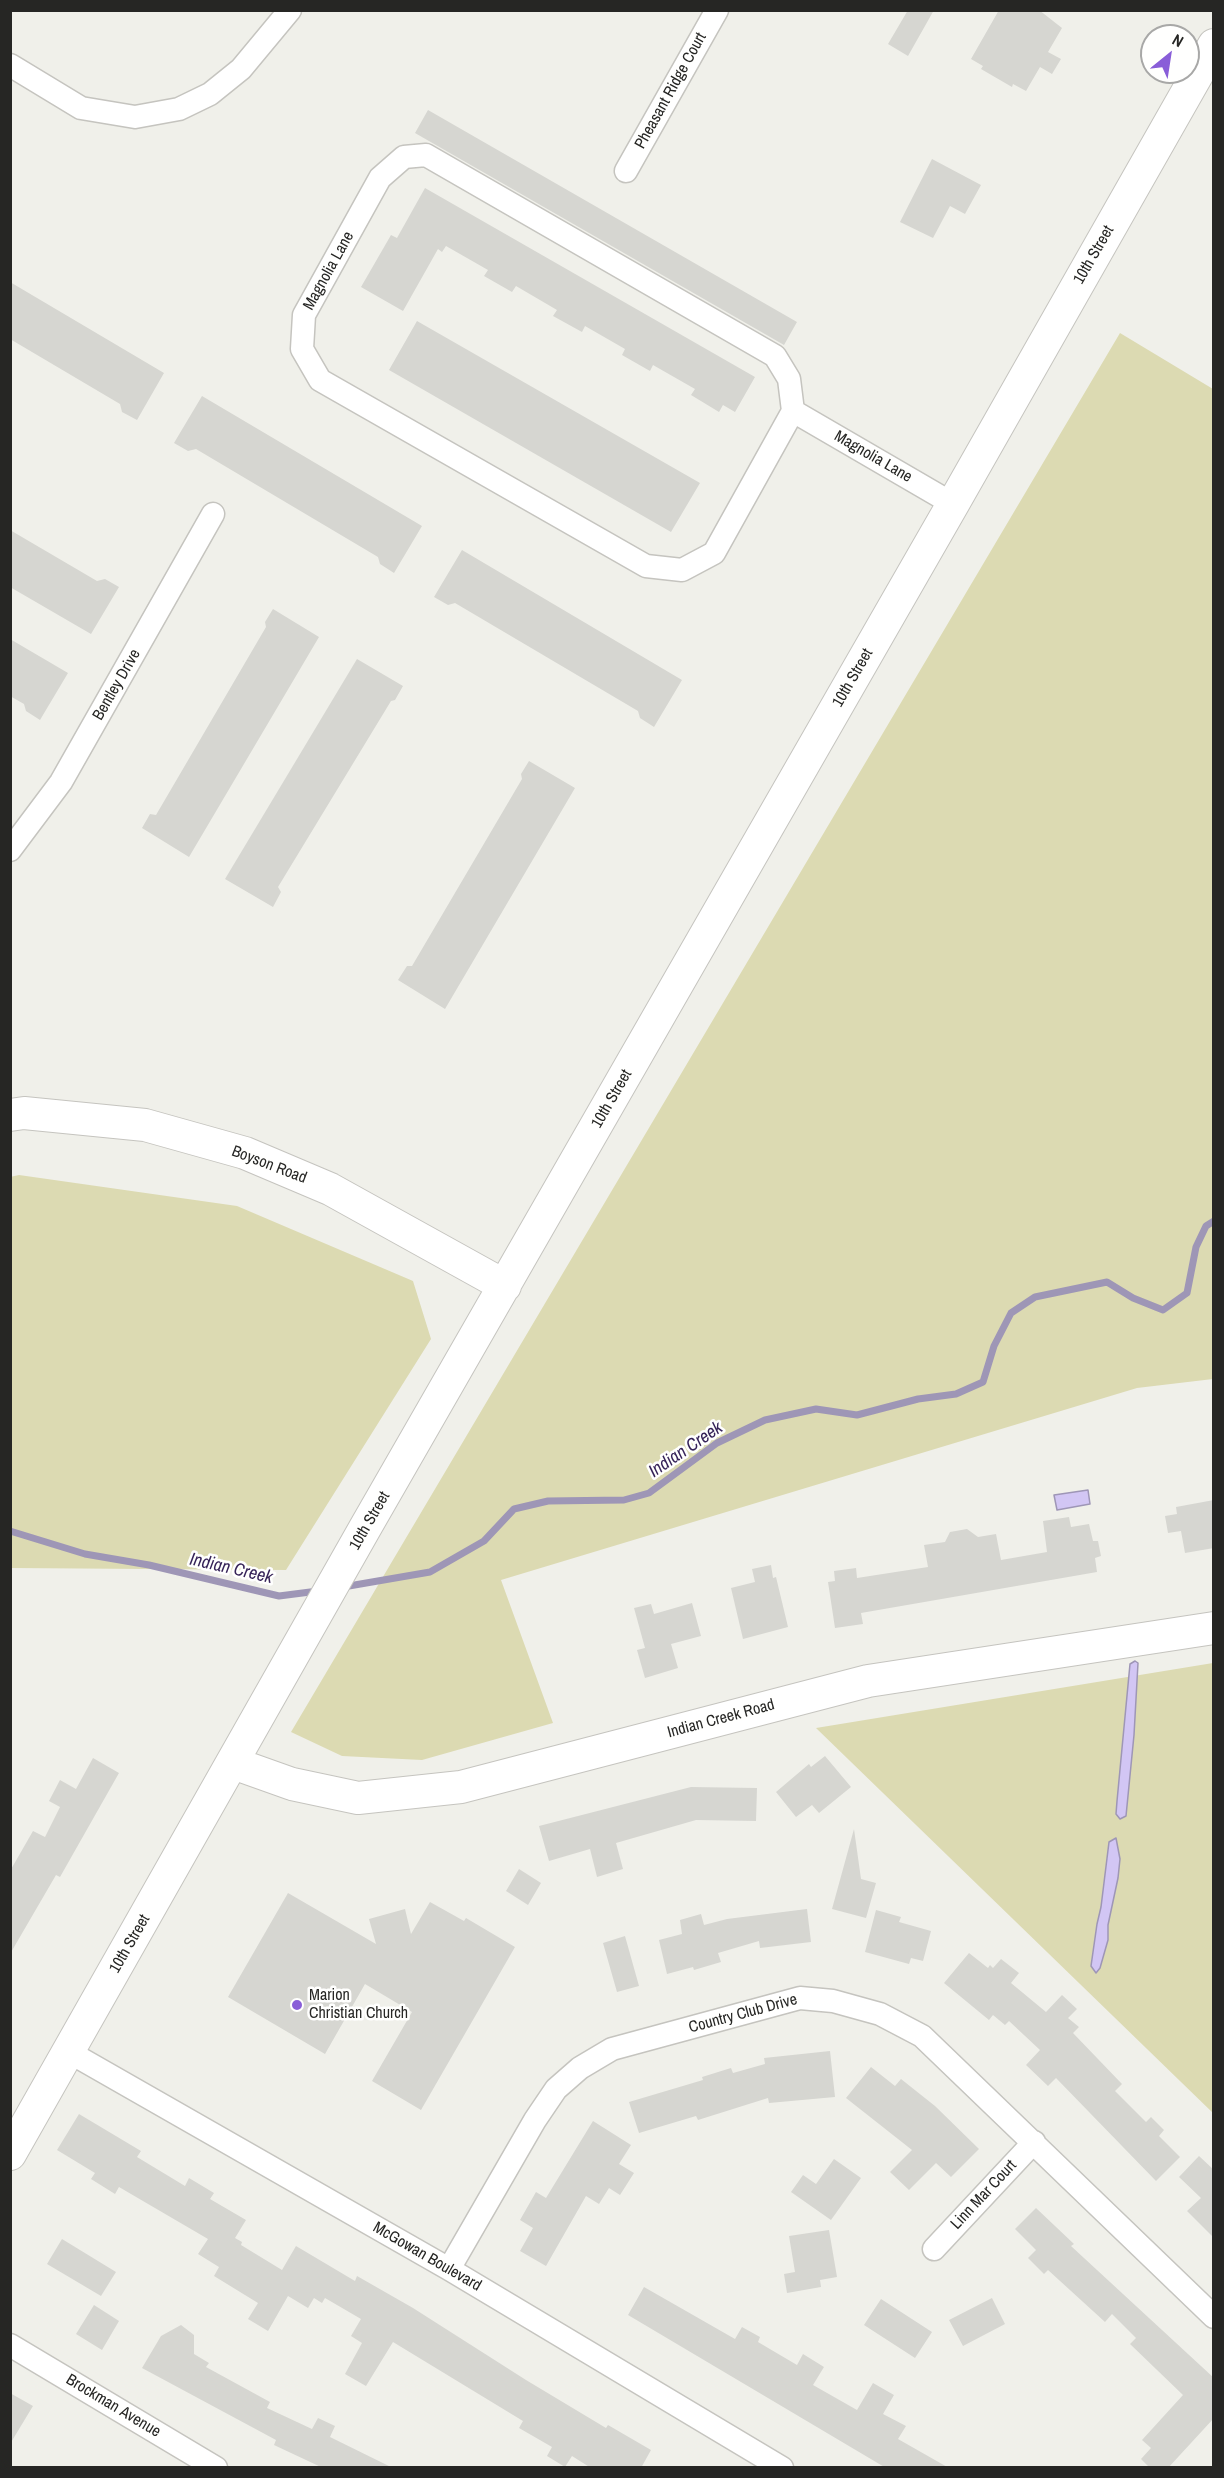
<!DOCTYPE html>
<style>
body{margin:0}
#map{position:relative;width:1224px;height:2478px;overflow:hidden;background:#f0f0ea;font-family:"Archivo Narrow",sans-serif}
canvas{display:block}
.frame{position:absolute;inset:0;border:12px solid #262624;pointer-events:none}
.north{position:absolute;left:1140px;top:24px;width:60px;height:60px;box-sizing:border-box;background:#fffffe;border:2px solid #a8a8a7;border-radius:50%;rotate:30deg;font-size:16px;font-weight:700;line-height:24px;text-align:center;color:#262624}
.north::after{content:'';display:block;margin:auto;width:21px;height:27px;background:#895ed8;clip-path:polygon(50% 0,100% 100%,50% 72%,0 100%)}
</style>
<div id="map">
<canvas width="1224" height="2478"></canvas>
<div class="frame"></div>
<div class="north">N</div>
</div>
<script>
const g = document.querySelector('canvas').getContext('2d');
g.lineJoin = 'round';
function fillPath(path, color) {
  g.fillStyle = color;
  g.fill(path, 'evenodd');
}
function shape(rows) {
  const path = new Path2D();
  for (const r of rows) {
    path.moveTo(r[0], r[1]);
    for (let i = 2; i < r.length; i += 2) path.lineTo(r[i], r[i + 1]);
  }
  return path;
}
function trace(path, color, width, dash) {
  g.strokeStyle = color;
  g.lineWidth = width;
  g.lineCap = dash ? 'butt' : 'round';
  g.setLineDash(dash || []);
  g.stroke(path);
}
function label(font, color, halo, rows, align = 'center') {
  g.font = font + ' "Archivo Narrow",sans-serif';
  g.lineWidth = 5;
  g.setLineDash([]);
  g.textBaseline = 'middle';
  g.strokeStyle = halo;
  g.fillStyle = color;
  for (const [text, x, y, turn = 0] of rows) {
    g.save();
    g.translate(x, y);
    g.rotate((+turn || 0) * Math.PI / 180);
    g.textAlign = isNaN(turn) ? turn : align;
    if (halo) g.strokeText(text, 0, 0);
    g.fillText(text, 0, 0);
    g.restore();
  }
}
fillPath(shape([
 [1120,333,1213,389,1213,1379,1137,1388,501,1580,553,1723,422,1760,342,1756,291,1732],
 [19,1175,237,1206,413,1281,431,1339,286,1570,11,1568,10,1177],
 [1213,1663,1213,2113,816,1728]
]), '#dcdab2');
const water = shape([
 [1088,1490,1090,1504,1057,1510,1054,1495,1088,1490],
 [1135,1661,1138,1663,1134,1735,1126,1816,1120,1819,1116,1814,1117,1801,1130,1664,1135,1661],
 [1116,1838,1120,1859,1118,1878,1108,1925,1108,1940,1100,1968,1096,1973,1091,1966,1097,1924,1101,1907,1109,1842,1116,1838]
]);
fillPath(water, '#d2c6f4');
trace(water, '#9e96b6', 1.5);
trace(shape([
 [10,1531,85,1554,149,1565,279,1596,318,1591],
 [343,1587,430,1572,484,1541,514,1509,548,1501,624,1500,649,1493,717,1443,765,1420,816,1409,857,1415,918,1399,956,1394,983,1382,994,1346,1011,1313,1035,1297,1107,1282,1133,1298,1163,1310,1187,1293,1196,1247,1206,1226,1214,1221]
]), '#9e96b6', 7);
fillPath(shape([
 [908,10,934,10,908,56,888,44],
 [999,10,1039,10,1062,28,1048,52,1061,59,1052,74,1040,67,1026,91,1013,84,1012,87,981,69,983,66,971,59],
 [428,110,797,322,784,345,415,133],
 [932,159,981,185,965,214,950,206,933,238,900,222],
 [425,188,755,377,735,412,723,405,719,412,691,395,695,389,653,365,650,371,622,355,625,349,585,326,582,332,553,316,557,310,516,286,512,292,484,276,488,270,446,246,442,252,438,249,403,311,361,287,391,235,397,238],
 [10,282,164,373,137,420,122,412,120,404,10,339],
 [417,321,700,483,671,532,389,370],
 [202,396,422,526,394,573,380,564,378,557,196,449,188,451,174,443],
 [10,530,97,581,105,579,119,587,91,634,10,587],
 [462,550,682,680,654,727,640,718,638,711,455,603,448,605,434,597],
 [273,609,319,637,189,857,142,828,150,814,156,815,266,627,265,622],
 [10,639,68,673,40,720,26,711,24,704,10,696],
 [357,659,403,686,395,700,391,701,278,887,281,892,273,907,225,879],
 [529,761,575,788,445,1009,398,980,407,966,412,966,522,779,521,774],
 [1214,1500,1214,1548,1185,1553,1181,1531,1168,1533,1165,1516,1177,1514,1176,1507],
 [1069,1517,1071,1527,1089,1524,1093,1541,1098,1541,1101,1556,1095,1558,1097,1572,861,1613,863,1624,835,1628,828,1582,835,1581,834,1571,856,1568,857,1578,928,1567,924,1545,945,1542,950,1532,967,1529,978,1537,996,1534,1001,1560,1047,1552,1043,1521],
 [771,1565,773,1578,776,1577,788,1627,743,1639,731,1588,755,1582,752,1569],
 [692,1603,701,1636,671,1644,678,1668,645,1678,637,1650,645,1648,634,1608,651,1604,654,1614],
 [825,1756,851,1787,819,1813,812,1805,796,1817,776,1792,809,1764,811,1767],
 [93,1758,119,1773,60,1877,56,1875,10,1954,10,1871,33,1831,45,1837,60,1807,49,1801,60,1780,76,1789],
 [691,1787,757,1788,756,1821,696,1820,616,1843,623,1869,597,1877,590,1849,549,1861,539,1826],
 [854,1829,861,1879,876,1883,866,1918,832,1909],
 [519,1869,541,1883,528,1905,506,1891],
 [288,1893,376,1944,369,1919,405,1909,411,1934,430,1902,464,1921,466,1918,515,1947,421,2110,372,2081,412,2012,365,1984,325,2054,228,1997],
 [807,1909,811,1942,760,1948,759,1941,718,1953,721,1962,694,1970,693,1967,667,1974,659,1940,682,1934,680,1920,701,1914,704,1925,727,1919],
 [876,1910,901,1917,899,1922,931,1931,923,1961,911,1958,909,1964,865,1952],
 [625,1936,639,1986,617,1992,603,1943],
 [969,1953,988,1968,990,1965,993,1968,1001,1959,1019,1973,1011,1983,1046,2012,1062,1995,1077,2009,1068,2018,1079,2027,1073,2033,1122,2084,1115,2091,1146,2122,1151,2117,1164,2130,1159,2136,1180,2157,1156,2181,1056,2078,1048,2086,1026,2065,1040,2050,1009,2021,1005,2025,993,2015,989,2020,944,1983],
 [830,2051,835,2097,769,2103,768,2098,698,2120,696,2116,639,2133,629,2102,703,2080,702,2077,731,2068,733,2073,765,2064,764,2058],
 [871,2067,895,2086,901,2079,935,2106,979,2149,951,2177,936,2163,909,2190,890,2172,912,2150,846,2098],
 [79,2114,141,2151,137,2157,185,2186,189,2178,214,2193,210,2199,246,2220,235,2238,242,2242,241,2245,282,2270,296,2246,355,2281,357,2276,413,2308,526,2380,606,2428,608,2425,651,2450,641,2468,591,2468,572,2456,565,2467,547,2456,552,2447,519,2428,523,2421,393,2342,366,2386,345,2374,362,2343,351,2336,361,2319,325,2298,322,2303,314,2298,308,2308,288,2296,268,2331,248,2319,258,2303,214,2276,219,2267,198,2254,208,2239,119,2187,115,2194,91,2179,95,2173,57,2150],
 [593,2121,631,2145,619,2164,634,2173,620,2195,609,2188,599,2204,586,2196,546,2266,520,2251,533,2228,520,2220,536,2192,546,2198],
 [1199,2156,1214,2170,1214,2238,1187,2211,1201,2198,1179,2177],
 [834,2159,861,2178,831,2220,791,2192,803,2175,816,2184],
 [1036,2208,1074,2244,1071,2246,1214,2378,1214,2418,1168,2468,1150,2468,1141,2459,1151,2448,1142,2440,1183,2395,1130,2344,1136,2338,1112,2314,1105,2322,1048,2270,1044,2274,1028,2258,1036,2250,1015,2229],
 [829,2230,837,2277,820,2280,821,2287,787,2293,784,2274,795,2272,789,2236],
 [62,2239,116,2272,101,2296,47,2264],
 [644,2287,735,2339,742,2327,760,2337,758,2342,797,2365,803,2354,824,2367,813,2385,857,2410,873,2383,894,2395,883,2414,906,2426,898,2439,949,2468,886,2468,628,2315],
 [992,2298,1005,2324,963,2346,949,2320],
 [881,2299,932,2332,915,2358,864,2325],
 [94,2305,119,2321,102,2350,76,2334],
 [181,2325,194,2335,194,2354,209,2363,206,2367,270,2402,267,2408,312,2429,318,2418,335,2426,330,2437,393,2468,323,2468,274,2445,276,2440,142,2368,161,2336],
 [10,2393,33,2406,10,2444]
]), '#d6d6d1');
const street = shape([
 [10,65,81,108,135,117,179,109,210,94,241,69,290,10],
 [626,171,717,10],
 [793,411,714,553,682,570,646,566,320,380,302,349,304,315,380,178,404,157,426,155,775,356,789,379,793,411,953,504],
 [10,850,61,782,213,514],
 [69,2052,449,2269,782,2468],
 [934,2249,1034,2142],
 [449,2269,535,2120,556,2089,580,2068,612,2049,800,1998,833,2001,880,2014,922,2036,1214,2317],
 [10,2345,216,2468]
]);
const secondary = shape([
 [10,1115,24,1113,145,1125,245,1153,330,1189,505,1286],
 [233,1763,292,1784,358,1798,461,1787,868,1681,1214,1628],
 [10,2154,365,1528,953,504,1214,45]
]);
trace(street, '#c5c4bf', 25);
trace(secondary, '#c5c4bf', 34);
trace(street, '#fff', 22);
trace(secondary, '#fff', 32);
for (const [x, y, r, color] of [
 [297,2005,6,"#895ed8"]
]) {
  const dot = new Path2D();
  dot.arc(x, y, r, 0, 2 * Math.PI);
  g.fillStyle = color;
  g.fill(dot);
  trace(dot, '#fffffe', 2);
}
label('16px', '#262624', '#fffffe', [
 ["Pheasant Ridge Court",671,91,-61],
 ["10th Street",1094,255,-60],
 ["Magnolia Lane",329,271,-61],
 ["Magnolia Lane",873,457,30],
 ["10th Street",853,678,-60],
 ["Bentley Drive",117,685,-60],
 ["10th Street",612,1099,-60],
 ["Boyson Road",269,1165,21],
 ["10th Street",370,1521,-60],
 ["Indian Creek Road",721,1719,-15],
 ["10th Street",130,1944,-60],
 ["Country Club Drive",743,2014,-15],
 ["Linn Mar Court",984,2195,-47],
 ["McGowan Boulevard",427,2257,30],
 ["Brockman Avenue",113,2406,31]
]);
label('16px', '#262624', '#fffffe', [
 ["Marion",309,1996],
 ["Christian Church",309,2014]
], 'left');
label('italic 18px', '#362358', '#fffffe', [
 ["Indian Creek",686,1450,-34],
 ["Indian Creek",231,1569,13]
]);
</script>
